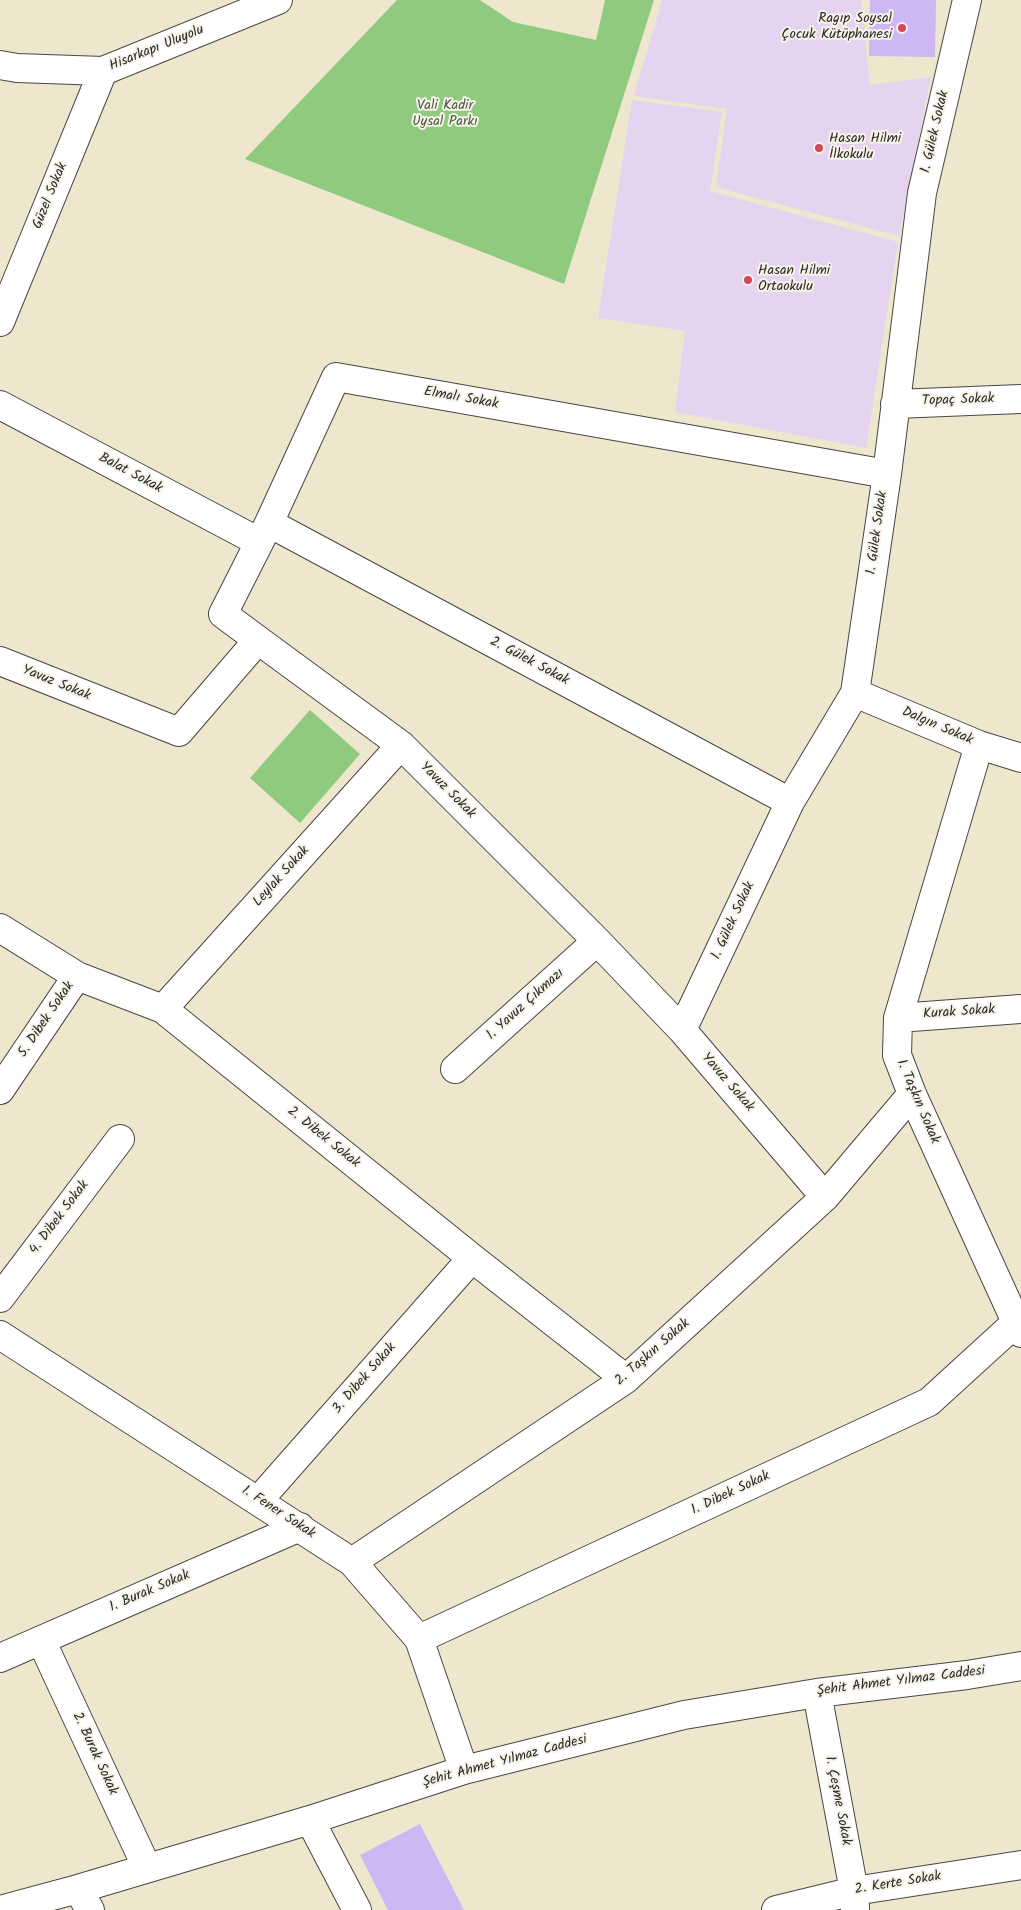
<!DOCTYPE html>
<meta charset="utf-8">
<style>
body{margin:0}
canvas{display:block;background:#eee7cd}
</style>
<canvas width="1021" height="1910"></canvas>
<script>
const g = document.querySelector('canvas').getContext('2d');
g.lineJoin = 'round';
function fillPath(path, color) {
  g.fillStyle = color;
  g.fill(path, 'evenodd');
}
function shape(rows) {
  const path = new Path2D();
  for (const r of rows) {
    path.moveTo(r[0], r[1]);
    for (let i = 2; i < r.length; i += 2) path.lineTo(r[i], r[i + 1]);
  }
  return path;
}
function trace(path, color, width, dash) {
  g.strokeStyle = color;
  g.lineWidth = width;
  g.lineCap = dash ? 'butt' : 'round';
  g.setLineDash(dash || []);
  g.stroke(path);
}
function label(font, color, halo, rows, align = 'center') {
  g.font = font + ' Kalam,sans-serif';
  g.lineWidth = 4;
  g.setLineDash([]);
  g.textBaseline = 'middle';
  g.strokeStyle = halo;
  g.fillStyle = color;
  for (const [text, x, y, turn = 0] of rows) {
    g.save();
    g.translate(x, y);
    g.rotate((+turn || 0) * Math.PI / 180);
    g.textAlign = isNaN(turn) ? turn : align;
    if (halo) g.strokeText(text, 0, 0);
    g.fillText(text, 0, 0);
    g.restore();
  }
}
fillPath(shape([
 [662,0,861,0,870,85,931,77,899,236,716,187,727,109,634,96],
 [632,100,722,112,710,191,898,242,866,448,675,412,685,331,598,318]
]), '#e6d3f0');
fillPath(shape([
 [397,0,480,0,513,22,596,40,605,0,654,0,564,284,245,159],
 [310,710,360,754,300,823,250,778]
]), '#8fca7f');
fillPath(shape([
 [870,0,936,0,935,57,869,56],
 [420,1824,464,1910,388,1910,360,1855]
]), '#ceb7f2');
const minor = shape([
 [0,65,17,68,103,71,278,0],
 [0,322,103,71],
 [895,404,1021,399],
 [0,405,259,542],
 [269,523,790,802],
 [258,640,223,614,269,523,336,377,887,474],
 [0,661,179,732,258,640,401,745,597,941,682,1030,825,1197],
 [855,693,979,745,1021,758],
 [979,745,898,1018,897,1055,912,1094,1021,1333],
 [0,928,77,976,163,1009,472,1258,626,1379],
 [163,1009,401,745],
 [898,1018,1021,1009],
 [682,1030,790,802,855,693,887,474,922,193,967,0],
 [455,1069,597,941],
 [0,1090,77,976],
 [0,1298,120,1139],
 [0,1335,352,1562,419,1639,464,1770],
 [258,1501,472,1258],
 [352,1562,626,1379,825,1197,912,1094],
 [419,1639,929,1402,1021,1318],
 [41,1640,147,1868],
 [0,1658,300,1527],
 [817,1693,854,1891,855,1908],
 [310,1820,357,1910],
 [78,1889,90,1910],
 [0,1910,78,1889,310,1820,464,1770,684,1715,817,1693,967,1675,1021,1666],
 [776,1910,854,1891,1021,1865]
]);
trace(minor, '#484743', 30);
trace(minor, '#fff', 28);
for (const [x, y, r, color] of [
 [902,28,5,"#d1495b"],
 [819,148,5,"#d1495b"],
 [748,280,5,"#d1495b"]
]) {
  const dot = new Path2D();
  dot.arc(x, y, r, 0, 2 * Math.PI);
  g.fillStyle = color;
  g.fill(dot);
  trace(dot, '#f7f3e8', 2);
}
label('14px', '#2b2b2b', '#f7f3e8', [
 ["Ragıp Soysal",892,20,"right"],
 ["Çocuk Kütüphanesi",892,36,"right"],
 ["Hasan Hilmi",829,140],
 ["İlkokulu",829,156],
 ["Hasan Hilmi",758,272],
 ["Ortaokulu",758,288]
], 'left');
label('14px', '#2b2b2b', '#f7f3e8', [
 ["Hisarkapı Uluyolu",157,49,-22],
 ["1. Gülek Sokak",936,132,-77],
 ["Güzel Sokak",51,196,-68],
 ["Elmalı Sokak",461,399,10],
 ["Topaç Sokak",958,401,-2],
 ["Balat Sokak",130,474,28],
 ["1. Gülek Sokak",878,533,-82],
 ["2. Gülek Sokak",529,662,28],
 ["Yavuz Sokak",56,684,22],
 ["Dalgın Sokak",937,727,23],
 ["Yavuz Sokak",447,791,45],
 ["Leylak Sokak",282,877,-48],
 ["1. Gülek Sokak",734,921,-65],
 ["1. Yavuz Çıkmazı",526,1005,-42],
 ["Kurak Sokak",959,1013,-4],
 ["5. Dibek Sokak",47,1020,-56],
 ["Yavuz Sokak",727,1083,49],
 ["1. Taşkın Sokak",917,1102,67],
 ["2. Dibek Sokak",323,1138,39],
 ["4. Dibek Sokak",60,1218,-53],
 ["2. Taşkın Sokak",653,1353,-41],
 ["3. Dibek Sokak",365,1379,-49],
 ["1. Dibek Sokak",731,1494,-25],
 ["1. Fener Sokak",278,1513,33],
 ["1. Burak Sokak",150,1592,-23],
 ["Şehit Ahmet Yılmaz Caddesi",901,1682,-7],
 ["2. Burak Sokak",94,1754,65],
 ["Şehit Ahmet Yılmaz Caddesi",505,1762,-15],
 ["1. Çeşme Sokak",837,1801,79],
 ["2. Kerte Sokak",898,1884,-9]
]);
label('14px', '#495b44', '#f7f3e8', [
 ["Vali Kadir",445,107],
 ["Uysal Parkı",445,123]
]);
</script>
